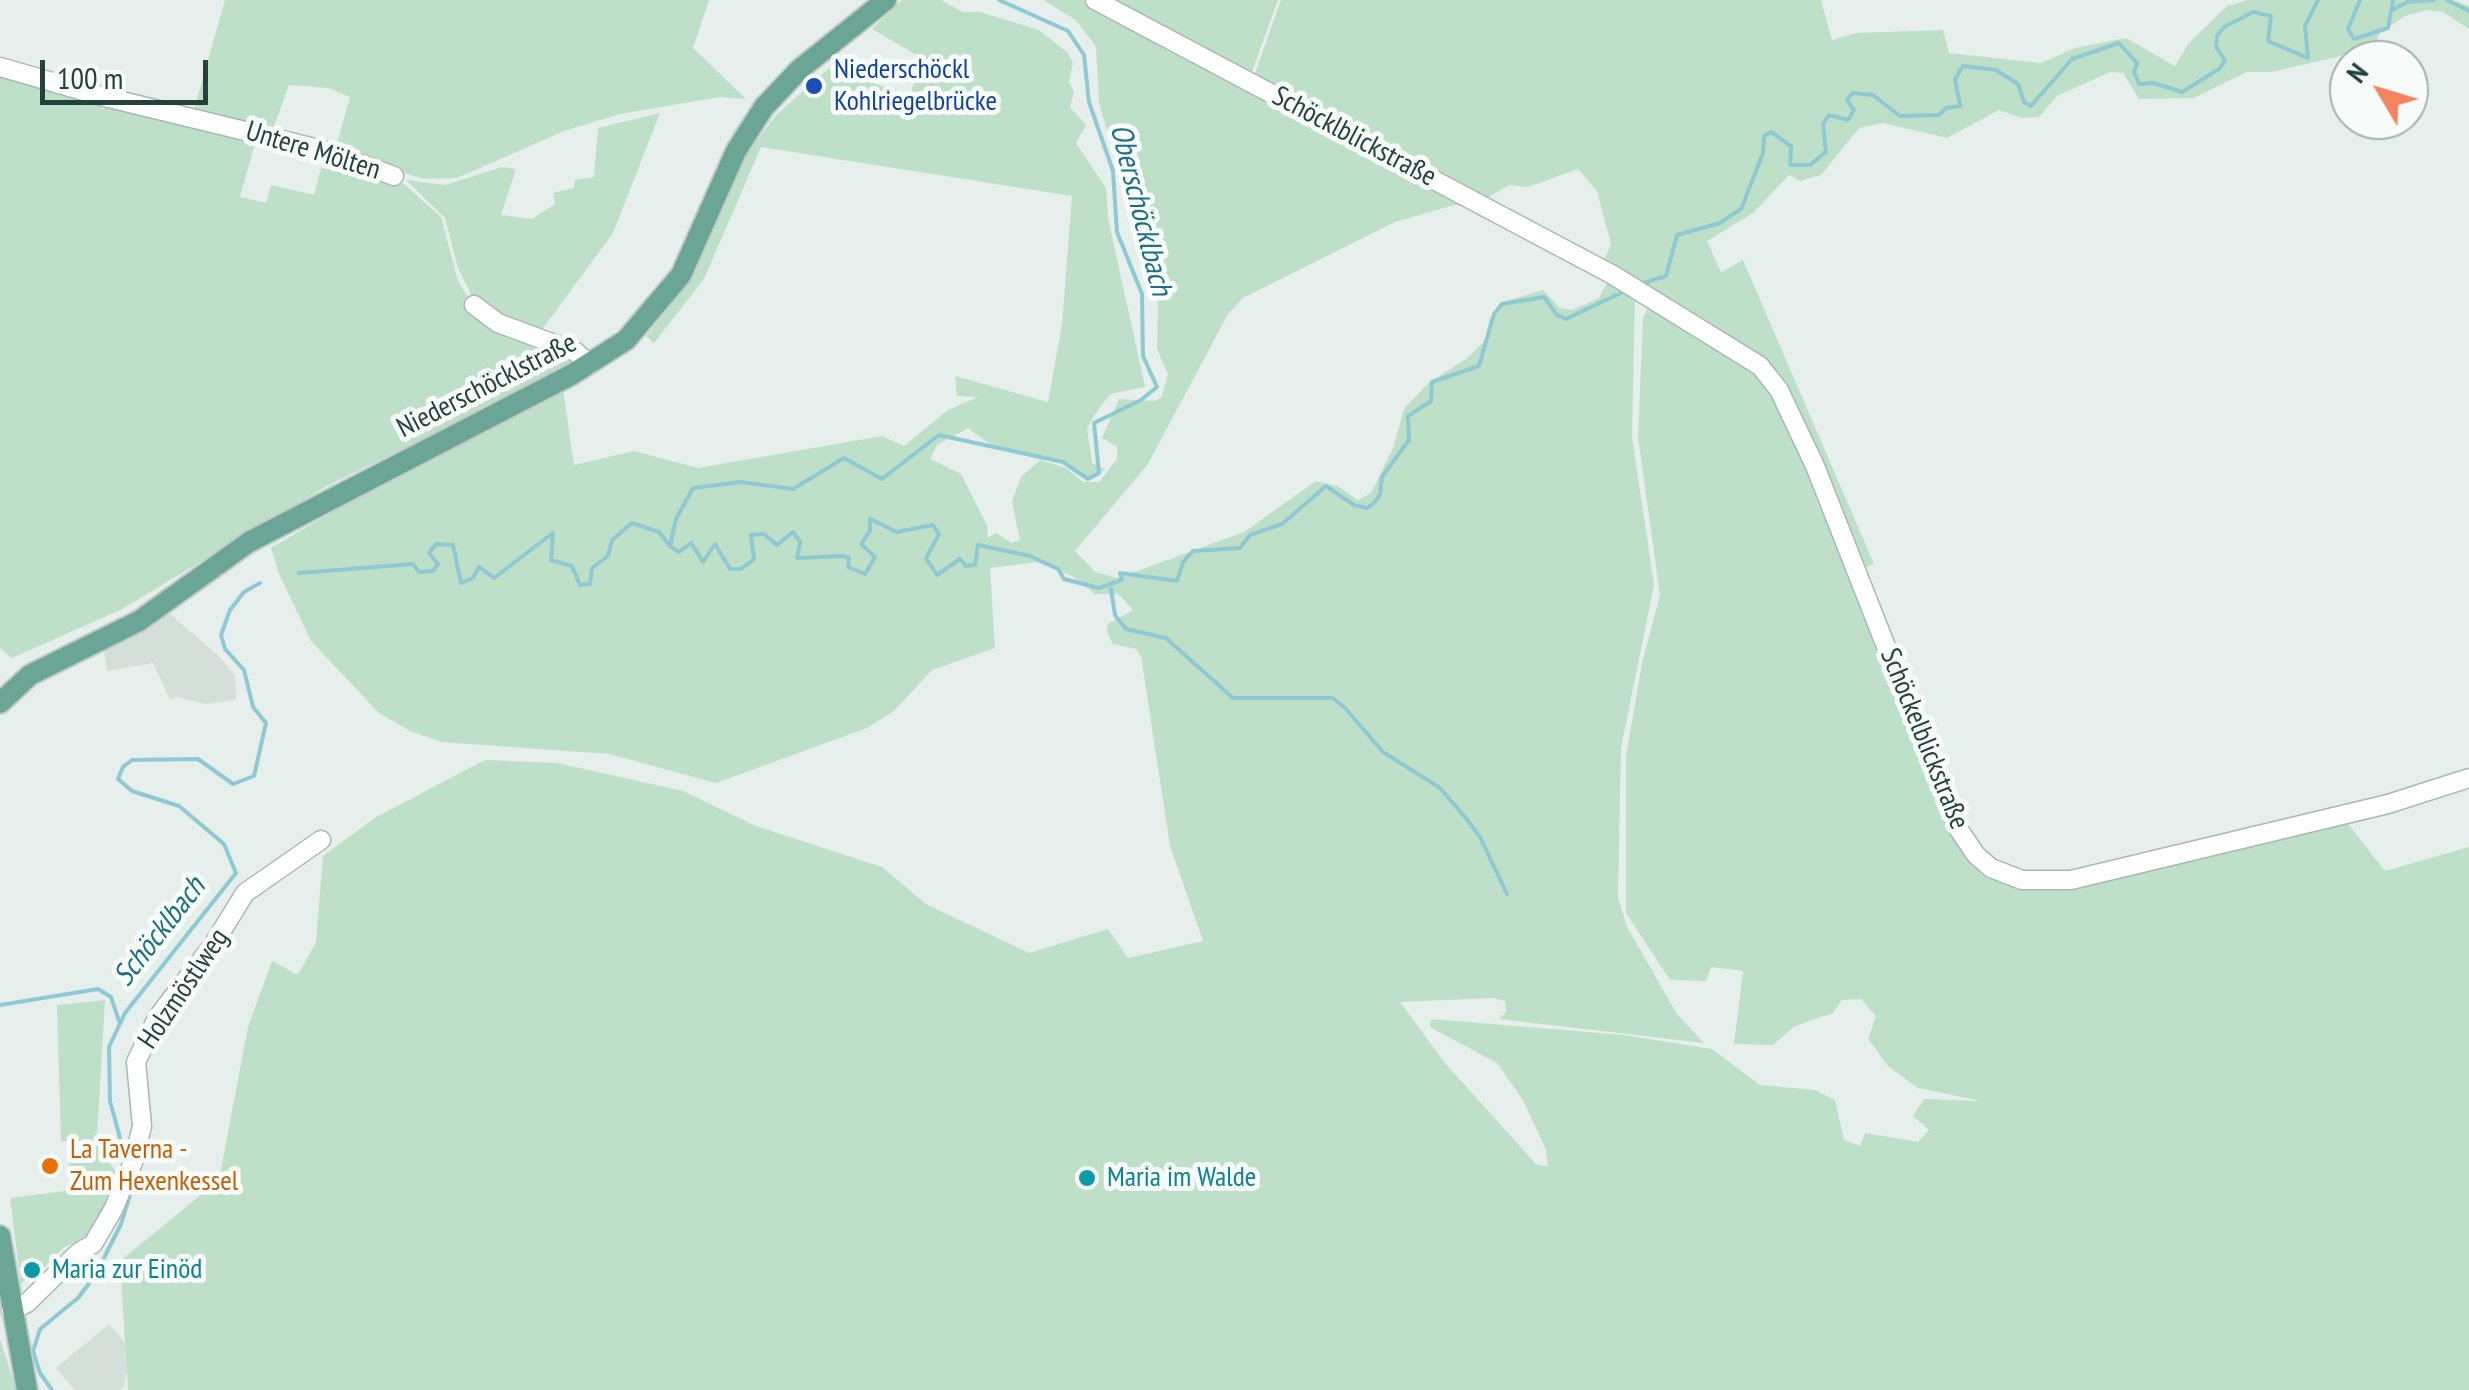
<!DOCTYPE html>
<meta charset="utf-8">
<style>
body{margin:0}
#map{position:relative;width:2469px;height:1390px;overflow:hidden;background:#e6efeb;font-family:"PT Sans Narrow",sans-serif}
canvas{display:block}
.north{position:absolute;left:2329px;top:40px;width:100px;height:100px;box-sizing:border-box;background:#f7fbf9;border:2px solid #a3b1ad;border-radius:50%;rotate:308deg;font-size:28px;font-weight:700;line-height:40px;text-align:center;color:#24423a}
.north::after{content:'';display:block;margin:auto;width:35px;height:45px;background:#f4845f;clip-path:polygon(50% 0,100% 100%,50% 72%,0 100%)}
.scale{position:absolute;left:40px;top:60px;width:168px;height:45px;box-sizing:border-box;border:5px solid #24423a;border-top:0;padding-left:12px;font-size:30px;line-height:35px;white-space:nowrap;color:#24423a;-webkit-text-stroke:8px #f7fbf9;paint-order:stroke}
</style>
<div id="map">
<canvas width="2469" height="1390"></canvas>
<div class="north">N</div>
<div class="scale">100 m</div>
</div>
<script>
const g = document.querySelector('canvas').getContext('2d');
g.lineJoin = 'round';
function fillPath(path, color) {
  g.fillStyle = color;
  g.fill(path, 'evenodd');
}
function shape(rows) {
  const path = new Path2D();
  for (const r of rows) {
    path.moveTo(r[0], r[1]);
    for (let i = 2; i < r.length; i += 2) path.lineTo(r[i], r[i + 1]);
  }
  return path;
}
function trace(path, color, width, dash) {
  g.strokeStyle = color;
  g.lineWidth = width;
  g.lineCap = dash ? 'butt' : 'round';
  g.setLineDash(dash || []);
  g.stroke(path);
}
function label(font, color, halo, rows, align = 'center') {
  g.font = font + ' "PT Sans Narrow",sans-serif';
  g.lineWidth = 10;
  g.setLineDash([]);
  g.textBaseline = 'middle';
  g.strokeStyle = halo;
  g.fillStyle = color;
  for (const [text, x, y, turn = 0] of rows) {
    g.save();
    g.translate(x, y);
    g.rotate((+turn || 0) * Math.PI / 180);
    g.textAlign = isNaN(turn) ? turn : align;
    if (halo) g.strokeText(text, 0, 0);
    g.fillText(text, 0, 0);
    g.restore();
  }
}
fillPath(shape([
 [170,614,219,656,235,676,236,700,206,704,177,697,170,700,153,663,107,671,104,650],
 [109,1324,131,1350,124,1386,120,1390,75,1390,56,1368]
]), '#d4dfda');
fillPath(shape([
 [225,0,709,0,693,48,746,99,720,97,620,114,564,131,457,178,423,179,335,151,350,97,328,88,289,85,272,132,193,113],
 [902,0,941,0,963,12,980,12,1039,30,1068,53,1073,63,1069,82,1074,92,1070,107,1086,125,1076,143,1106,188,1108,218,1145,387,1110,394,1095,414,1087,428,1092,463,1105,469,1088,480,1071,466,1046,457,995,448,968,428,937,445,930,459,961,474,987,525,988,538,996,533,1012,543,1020,540,1012,501,1021,477,1040,460,1066,468,1083,482,1099,482,1117,459,1117,447,1102,438,1119,399,1154,401,1161,398,1168,374,1157,349,1158,297,1148,289,1143,244,1125,201,1128,176,1115,160,1099,102,1096,47,1077,21,1044,0,1082,0,1471,206,1454,205,1395,222,1243,298,1228,314,1148,464,1075,551,1095,572,1118,578,1244,532,1316,481,1337,486,1358,500,1371,493,1393,448,1404,409,1427,384,1466,359,1487,339,1489,320,1503,302,1543,290,1560,308,1572,310,1599,298,1607,283,1635,300,1632,437,1654,585,1621,748,1618,897,1627,927,1677,1014,1704,1043,1499,1019,1506,1012,1505,1001,1494,998,1400,1002,1445,1063,1536,1164,1548,1167,1546,1150,1523,1100,1497,1063,1430,1027,1431,1019,1624,1035,1712,1049,1760,1085,1815,1090,1835,1100,1844,1140,1860,1146,1865,1133,1918,1142,1929,1130,1913,1116,1924,1099,1981,1101,1918,1088,1888,1066,1868,1039,1876,1016,1861,999,1842,1000,1833,1013,1795,1026,1773,1045,1734,1044,1743,971,1711,967,1706,981,1670,980,1626,913,1626,756,1642,663,1660,595,1638,437,1643,318,1648,307,1763,375,1796,435,1953,829,2021,885,2345,820,2385,871,2469,847,2469,1390,128,1390,120,1261,219,1180,248,1027,272,961,298,975,316,942,323,856,376,817,485,760,557,763,683,791,756,826,882,867,926,904,1029,953,1108,929,1128,958,1203,941,1170,846,1141,656,1136,649,1113,644,1107,632,1108,624,1133,610,1118,594,1095,594,1072,576,1037,562,990,568,995,648,932,670,894,711,867,728,716,783,609,754,441,742,410,731,379,713,311,641,279,574,271,548,392,477,563,390,574,465,634,451,698,468,882,436,904,446,948,410,978,397,957,396,955,376,1048,402,1062,325,1072,196,761,147,704,279,654,343,646,336,686,285,747,154,776,115,828,69,910,95,922,58,872,29],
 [1103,0,1278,0,1250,77],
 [1281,0,1821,0,1832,40,1856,33,1943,30,1949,53,2041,63,2075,48,2126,38,2175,66,2189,43,2227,6,2248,0,2453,0,2469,6,2469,29,2443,12,2427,10,2405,16,2380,33,2372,49,2271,72,2247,72,2194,98,2139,99,2123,73,2110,72,2057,96,2039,117,2022,118,1999,110,1947,138,1883,123,1859,128,1821,175,1800,181,1789,175,1753,213,1707,241,1721,272,1743,260,1874,564,1860,569,1787,395,1604,261,1611,244,1597,191,1578,169,1528,187,1509,185,1484,200,1253,79],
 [0,72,95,102,103,109,115,102,257,136,240,197,266,203,271,185,314,195,325,153,404,184,441,217,458,281,473,306,580,362,327,486,122,609,12,658,0,648],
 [660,113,613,233,538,335,475,302,458,268,445,218,406,180,445,185,502,167,516,169,501,215,532,219,555,204,553,193,574,188,575,180,594,177,598,128],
 [105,1000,97,1136,100,1151,120,1177,98,1230,63,1248,33,1279,28,1276,21,1284,10,1198,72,1190,67,1141,61,1141,57,1005],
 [0,1339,15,1386,16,1390,0,1390]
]), '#bfe0c8');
trace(shape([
 [2360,0,2348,29,2354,39,2388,28,2393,0],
 [2447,0,2469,11],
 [2392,10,2407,2,2434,0],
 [1640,284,1666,276,1677,235,1720,223,1741,209,1763,153,1764,136,1771,132,1791,146,1790,165,1810,165,1826,152,1823,124,1829,115,1848,120,1854,110,1847,100,1853,93,1873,95,1900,116,1939,115,1946,108,1960,106,1955,79,1963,66,1996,70,2018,84,2024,102,2031,106,2072,59,2119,43,2137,63,2134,72,2139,84,2154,83,2182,92,2219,69,2225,61,2216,47,2217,36,2224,27,2253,12,2271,16,2268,41,2308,58,2305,26,2318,0],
 [670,546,679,552,691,543,703,562,715,544,730,569,741,569,754,559,751,535,764,534,777,545,793,532,800,542,797,558,843,556,849,558,848,567,865,574,875,557,861,544,870,531,870,519,897,532,933,525,939,534,926,558,937,575,960,559,966,566,975,565,978,545,1030,556,1058,569,1064,579,1099,588,1122,580,1120,573,1177,581,1183,562,1193,551,1240,548,1250,535,1282,524,1326,486,1354,505,1367,508,1374,503,1380,495,1382,477,1409,440,1408,416,1431,401,1432,382,1479,366,1494,314,1502,304,1544,297,1557,315,1566,319,1627,290],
 [670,546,676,519,693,488,741,482,793,489,844,458,882,479,939,435,1063,462,1088,479,1099,473,1094,423,1141,400,1157,387,1143,356,1142,294,1117,232,1113,171,1089,102,1084,55,1068,31,999,0],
 [299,573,413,564,419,572,433,571,438,564,429,553,436,544,453,545,461,583,473,578,479,567,494,578,553,533,551,560,572,566,580,585,590,584,592,568,608,556,612,540,632,523,659,532,670,546],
 [1111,589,1115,615,1126,629,1166,638,1233,698,1333,698,1345,708,1383,752,1440,788,1465,817,1480,837,1507,894],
 [0,1005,98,989,111,997,119,1021],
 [126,1160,110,1101,109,1047,125,1013,236,873,224,844,179,806,132,791,118,779,123,767,132,760,198,759,233,784,254,776,266,723,253,707,244,670,225,649,221,635,230,610,244,592,260,583],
 [52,1390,40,1373,33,1351,40,1329,78,1298,96,1274,121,1224,134,1182]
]), '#8ec9d4', 4);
const minor = shape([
 [1095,0,1613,275,1760,366,1779,390,1815,466,1957,827,1976,855,1991,868,2022,880,2071,880,2388,804,2469,778],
 [0,67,101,96,323,150,394,176],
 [474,305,498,323,576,352,590,365],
 [11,1311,27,1303,79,1252,93,1244,113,1210,134,1160,142,1126,136,1062,157,1018,213,945,245,893,321,840]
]);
const major = shape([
 [0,703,30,675,139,621,249,542,571,375,626,340,681,275,736,151,764,107,800,69,886,0],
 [0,1236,27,1390]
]);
trace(minor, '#a8b8b2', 21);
trace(major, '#c2cac8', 24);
trace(minor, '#fff', 18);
trace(major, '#6aa596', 20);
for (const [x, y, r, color] of [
 [814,86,10,"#1a4fb4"],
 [50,1166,10,"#e8710a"],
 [1087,1178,10,"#0f9aa8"],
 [32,1270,10,"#0f9aa8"]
]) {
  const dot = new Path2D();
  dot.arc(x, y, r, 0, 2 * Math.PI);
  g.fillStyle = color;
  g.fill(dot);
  trace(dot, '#f7fbf9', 4);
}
label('28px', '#164399', '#f7fbf9', [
 ["Niederschöckl",834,70],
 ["Kohlriegelbrücke",834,102]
], 'left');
label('28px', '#24423a', '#f7fbf9', [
 ["Schöcklblickstraße",1354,137,28],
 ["Untere Mölten",313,151,17],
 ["Niederschöcklstraße",487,386,-27],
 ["Schöckelblickstraße",1924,739,68],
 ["Holzmöstlweg",184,989,-56]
]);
label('28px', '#c56008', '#f7fbf9', [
 ["La Taverna -",70,1150],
 ["Zum Hexenkessel",70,1182]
], 'left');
label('28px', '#0d838f', '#f7fbf9', [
 ["Maria im Walde",1107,1178],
 ["Maria zur Einöd",52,1270]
], 'left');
label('italic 30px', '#1c6f80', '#f7fbf9', [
 ["Oberschöcklbach",1140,210,76],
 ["Schöcklbach",160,932,-52]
]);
</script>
